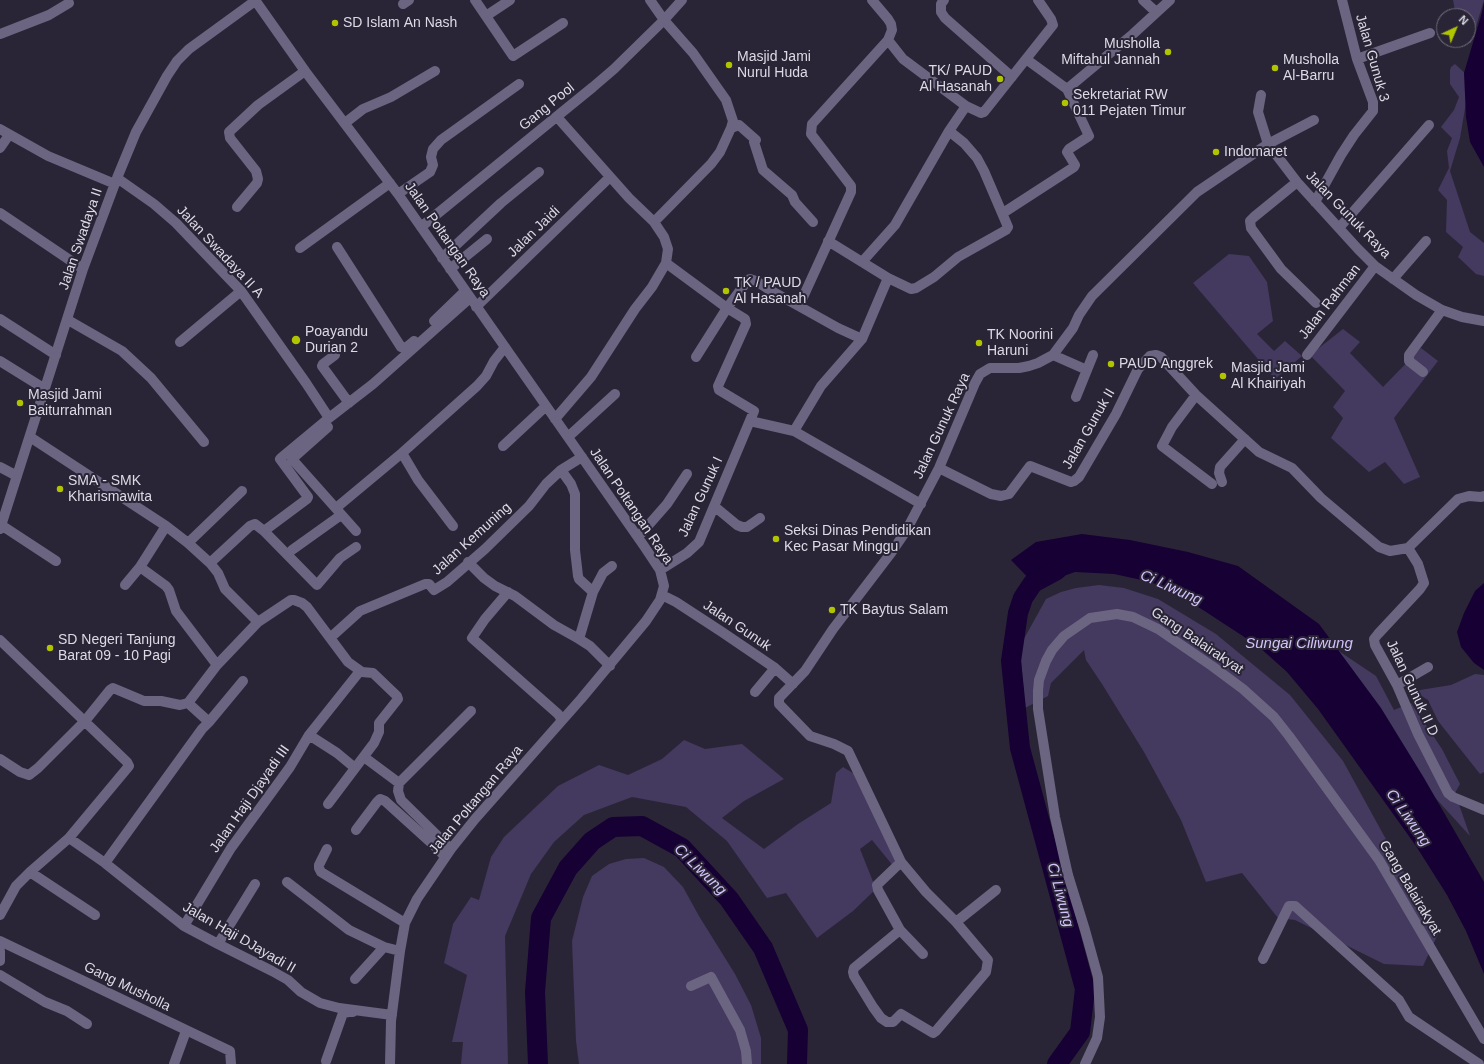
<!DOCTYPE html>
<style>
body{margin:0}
#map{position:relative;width:1484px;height:1064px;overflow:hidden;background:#2a2536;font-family:Arial,sans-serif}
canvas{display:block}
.north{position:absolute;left:1436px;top:8px;width:40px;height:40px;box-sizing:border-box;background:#2a2536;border:1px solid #726d7c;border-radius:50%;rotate:44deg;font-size:11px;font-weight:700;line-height:16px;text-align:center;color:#dddae6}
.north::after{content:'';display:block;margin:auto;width:14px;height:18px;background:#b0c500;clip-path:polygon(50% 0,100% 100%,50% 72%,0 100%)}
</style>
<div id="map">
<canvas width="1484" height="1064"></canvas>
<div class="north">N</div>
</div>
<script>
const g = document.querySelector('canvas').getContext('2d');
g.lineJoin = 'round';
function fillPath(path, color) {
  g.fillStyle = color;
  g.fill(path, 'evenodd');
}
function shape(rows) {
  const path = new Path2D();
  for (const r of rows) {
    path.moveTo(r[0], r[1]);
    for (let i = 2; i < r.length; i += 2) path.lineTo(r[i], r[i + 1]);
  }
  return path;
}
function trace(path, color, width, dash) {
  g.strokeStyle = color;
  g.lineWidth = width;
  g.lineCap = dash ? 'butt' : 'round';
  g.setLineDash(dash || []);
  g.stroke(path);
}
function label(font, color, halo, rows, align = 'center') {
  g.font = font + ' Arial,sans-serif';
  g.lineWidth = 4;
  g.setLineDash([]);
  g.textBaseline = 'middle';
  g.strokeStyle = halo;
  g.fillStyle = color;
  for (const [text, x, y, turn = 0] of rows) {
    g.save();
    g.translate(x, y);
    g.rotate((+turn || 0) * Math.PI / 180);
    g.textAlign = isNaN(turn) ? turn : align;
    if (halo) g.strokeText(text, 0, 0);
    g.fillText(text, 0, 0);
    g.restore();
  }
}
fillPath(shape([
 [1453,0,1484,0,1471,43,1462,42,1461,40,1468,40,1468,16,1456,16],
 [1455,64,1467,75,1467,97,1460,138,1450,171,1470,232,1484,243,1484,276,1476,274,1458,257,1463,247,1446,232,1447,200,1438,190,1449,168,1447,151,1452,138,1441,127,1454,110,1459,97,1450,84,1450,70,1451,67],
 [1229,254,1249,256,1267,282,1273,321,1257,334,1274,351,1285,341,1302,356,1275,379,1193,283],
 [1343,329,1360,342,1350,353,1383,387,1421,348,1438,361,1394,418,1420,477,1404,484,1385,462,1369,472,1331,438,1343,418,1333,407,1345,391,1310,355],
 [1099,585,1124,588,1158,599,1216,634,1290,695,1343,761,1438,934,1423,966,1384,964,1295,920,1278,918,1242,873,1206,882,1181,820,1144,752,1102,684,1086,660,1084,650,1051,683,1048,696,1025,708,1020,646,1046,599,1061,592,1076,588],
 [1318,637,1376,676,1394,710,1411,703,1442,749,1460,784,1455,793,1470,836,1429,791],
 [1475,674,1484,675,1484,772,1480,774,1438,721,1428,700,1414,691,1451,685],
 [684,740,705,749,742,744,784,779,744,801,722,818,764,849,798,824,831,803,836,773,843,767,856,775,899,861,894,867,872,840,860,849,876,889,853,911,817,938,786,893,767,898,727,841,686,807,632,797,584,815,554,842,531,874,505,936,508,1064,461,1064,463,1042,452,1042,467,975,444,963,453,924,471,897,479,900,491,857,504,837,558,786,599,765,628,775,662,759],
 [644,858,664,867,683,887,699,916,735,974,751,1005,761,1038,761,1064,579,1064,576,1041,572,941,583,897,592,876,609,864,626,859]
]), '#44395e');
fillPath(shape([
 [1484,2,1484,167,1470,142,1466,117,1464,73,1482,12],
 [1082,534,1130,540,1188,552,1238,566,1319,624,1381,708,1424,778,1484,882,1484,974,1466,931,1447,895,1416,846,1318,709,1287,672,1258,646,1203,610,1176,594,1151,582,1114,574,1075,572,1055,579,1039,589,1011,560,1036,542],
 [1484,583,1484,670,1474,663,1461,647,1457,632,1464,613,1475,591]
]), '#160034');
trace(shape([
 [538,1064,535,992,541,918,568,868,592,841,613,827,642,826,682,848,729,899,763,948,798,1030,797,1064],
 [1057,1064,1080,1032,1085,989,1020,748,1011,661,1018,613,1023,598,1033,583,1057,570]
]), '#160034', 20);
trace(shape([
 [255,0,305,71,398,194,644,546,660,570,664,586,660,600,646,621,581,699,475,819,451,849,417,899,405,923,400,951,391,1021,390,1064],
 [475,0,513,56,563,23],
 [650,0,664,20,693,53,726,100,733,121,731,128,720,152,711,164,654,222],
 [944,0,941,4,941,12,945,18,1012,77],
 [1143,0,1156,12],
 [403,4,409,0],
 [486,16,510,0],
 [0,34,49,15,69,3],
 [888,40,903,59,966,106,981,113,984,112,1053,25,1051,19,1038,0],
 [1026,59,1067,89,1133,34,1170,0],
 [1357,59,1430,33],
 [1261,95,1258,112,1268,144,1297,182,1358,249,1375,266,1416,295,1442,310,1462,317,1484,321],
 [345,123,363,109,391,97,435,71],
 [731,128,739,125,756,140,754,142,763,170,792,195,795,202,813,222],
 [0,129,48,156,115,184],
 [0,148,9,135],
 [117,178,154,204,176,223,241,291,306,383,329,418],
 [1297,182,1254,217,1250,221,1251,228,1281,269,1316,303],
 [398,194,430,172,433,165,431,157,433,149,441,140,519,84],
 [1315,202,1341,155,1354,135,1373,111,1373,102,1357,59,1342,0],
 [237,207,257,183,258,179,256,171,230,138,229,132,258,105,305,71],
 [0,213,83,269],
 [1003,213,1074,167,1075,165,1067,152,1069,149,1089,136,1067,89],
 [421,227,593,87,614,69,664,20,682,0],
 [1339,228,1429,125],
 [337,247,401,347,404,348,408,346,414,341],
 [300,248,390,183],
 [442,258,501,203,539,172],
 [862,262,895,225,949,131,966,106],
 [450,269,487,239],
 [888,278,911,289,916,288,934,277,958,257,1006,230,1008,227,984,171,977,158,964,143,949,131],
 [1393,279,1426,241],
 [799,306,851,192,851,186,848,182,811,134,812,124,888,40,892,30,891,24,888,19,872,0],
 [476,307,610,177],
 [0,319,56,355],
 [68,320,122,351,151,378,204,442],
 [434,321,465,291],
 [180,342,241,291],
 [335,355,323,364,322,366,349,403],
 [1053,355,1087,370],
 [1307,355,1375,266],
 [696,357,727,308,748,280,750,279,756,281,770,290,838,328,862,339],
 [0,361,45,389],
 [1423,372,1409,361,1409,355,1442,310],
 [1196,395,1172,427,1162,446,1212,484],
 [1076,397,1093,355],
 [555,419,591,377,635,309,652,287,666,263,668,249,664,237,654,222,629,198,557,117],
 [750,421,794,431,921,504],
 [328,427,292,459,356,531],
 [794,431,821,386,862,339,888,278,828,241],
 [30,437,166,526,188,543,210,563,218,573,225,589,258,622,217,665,188,703,209,722],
 [568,437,615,394],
 [503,446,546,406],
 [402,453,418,480,453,526],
 [0,467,17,476],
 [939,468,991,494,1001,496,1009,494,1030,466,1071,482,1074,481,1079,477,1116,414,1138,369,1150,356,1156,355,1161,357,1196,395,1259,452,1292,468,1321,498,1379,547,1390,551,1408,548],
 [561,470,571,484,575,494,575,550,578,576,579,579,593,592],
 [1222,482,1219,473,1220,467,1245,439],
 [714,506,737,525,742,527,747,527,760,518],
 [336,508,402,453,477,386,486,376,494,361,505,347],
 [1,525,56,561],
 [0,529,83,269,117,178,136,132,167,76,177,61,189,49,255,1],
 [264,531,307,499,308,497,280,459,282,457,329,418,373,384,470,298],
 [638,537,667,504,687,474],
 [188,543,242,491],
 [1408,548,1418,564,1424,583,1420,589,1378,634,1374,639,1375,645,1397,685,1418,734,1448,793,1453,797,1484,810],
 [1408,548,1458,499,1469,496,1481,497,1484,496],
 [292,550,341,515],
 [468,562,484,578,495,586,515,596,554,625,579,639,590,646,610,666],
 [210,563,250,526,255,524,264,531,317,585,340,558,356,547],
 [140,567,166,586,169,590,176,611,217,665],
 [660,570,687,553,699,542,754,411,719,390,718,386,746,324,745,319,727,308,666,263],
 [125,585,140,567,166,526],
 [508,592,485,619,472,638,558,714,562,720],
 [662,595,676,602,722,632,775,668,793,684],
 [258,622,291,600,294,600,302,603,307,607,348,662,362,672,373,673,397,696,398,699,379,723,379,732,374,743,328,804],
 [330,638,360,611,425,584,429,584,434,590,447,582,485,549,529,506,546,484,561,470,582,457],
 [579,639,593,592,603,573,612,566],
 [0,640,127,762,129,766,69,838,30,872,16,886,0,915],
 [1397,685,1428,667],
 [755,692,775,668],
 [309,735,337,753,355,768],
 [364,757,399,783],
 [0,759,20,772,29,775,38,768,85,721,110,690,113,688,144,701,161,701,180,705,188,703],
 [356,830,377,802,380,799,385,801,438,849,445,857],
 [69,838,105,863,184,926,218,944,272,971,288,980,301,992,320,1003,339,1008,392,1015],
 [327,849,319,865,319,868,321,872,405,923],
 [451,849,401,800,398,791,399,783,471,711],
 [901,862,877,885,878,890,900,930,923,954],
 [105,863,202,729,209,722,243,681],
 [30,872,95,915],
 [287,882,349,930,384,947,400,951],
 [956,922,996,890],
 [184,926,231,848,290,767,309,735,360,671],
 [900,930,854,968,853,972,854,976,873,1007,881,1018,887,1022,893,1022,901,1014,933,1033,936,1031,986,972,988,960,956,922,926,892,901,862,848,751,834,744,810,736,779,704,779,698,805,671,833,629,891,553,906,531,939,468,975,383,980,374,990,368,1019,368,1029,366,1038,363,1053,355,1073,328,1079,315,1092,296,1197,192,1268,144,1314,120],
 [0,941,230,1051,231,1064],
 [218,944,255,884],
 [0,951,0,961],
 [1263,959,1289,906,1295,906,1399,1000,1409,1017,1479,1064],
 [0,975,45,1002,67,1011,87,1024],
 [355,979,384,947],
 [691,986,711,977,740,1030,746,1051,747,1064],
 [326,1061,343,1013,349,1012,353,1012],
 [174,1064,186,1031],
 [1085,1064,1097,1038,1100,1017,1098,977,1085,930,1068,875,1055,817,1038,709,1038,691,1039,680,1046,661,1052,650,1064,636,1090,618,1117,614,1133,617,1158,629,1212,666,1243,689,1274,717,1289,736,1379,860,1484,1039]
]), '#6c6581', 10);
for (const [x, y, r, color] of [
 [335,23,4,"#b0c500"],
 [1168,52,4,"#b0c500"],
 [729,65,4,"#b0c500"],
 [1275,68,4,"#b0c500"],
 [1000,79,4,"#b0c500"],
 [1065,103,4,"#b0c500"],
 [1216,152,4,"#b0c500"],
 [726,291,4,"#b0c500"],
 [296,340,5,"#b0c500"],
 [979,343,4,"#b0c500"],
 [1111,364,4,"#b0c500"],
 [1223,376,4,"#b0c500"],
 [20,403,4,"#b0c500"],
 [60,489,4,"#b0c500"],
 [776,539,4,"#b0c500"],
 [832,610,4,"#b0c500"],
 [50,648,4,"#b0c500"]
]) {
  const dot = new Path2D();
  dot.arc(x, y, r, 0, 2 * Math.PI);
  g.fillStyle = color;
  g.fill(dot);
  trace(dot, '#2a2536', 1.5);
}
label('14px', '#dddae6', '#2a2536', [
 ["SD Islam An Nash",343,23],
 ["Musholla",1160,44,"right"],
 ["Miftahul Jannah",1160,60,"right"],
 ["Masjid Jami",737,57],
 ["Nurul Huda",737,73],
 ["Musholla",1283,60],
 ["Al-Barru",1283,76],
 ["TK/ PAUD",992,71,"right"],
 ["Al Hasanah",992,87,"right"],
 ["Sekretariat RW",1073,95],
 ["011 Pejaten Timur",1073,111],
 ["Indomaret",1224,152],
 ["TK / PAUD",734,283],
 ["Al Hasanah",734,299],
 ["Poayandu",305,332],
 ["Durian 2",305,348],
 ["TK Noorini",987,335],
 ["Haruni",987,351],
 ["PAUD Anggrek",1119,364],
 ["Masjid Jami",1231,368],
 ["Al Khairiyah",1231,384],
 ["Masjid Jami",28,395],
 ["Baiturrahman",28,411],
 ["SMA - SMK",68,481],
 ["Kharismawita",68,497],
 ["Seksi Dinas Pendidikan",784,531],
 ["Kec Pasar Minggu",784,547],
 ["TK Baytus Salam",840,610],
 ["SD Negeri Tanjung",58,640],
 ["Barat 09 - 10 Pagi",58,656]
], 'left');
label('14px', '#dddae6', '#2a2536', [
 ["Jalan Gunuk 3",1372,58,74],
 ["Gang Pool",547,107,-39],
 ["Jalan Gunuk Raya",1348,215,46],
 ["Jalan Jaidi",534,232,-44],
 ["Jalan Swadaya II",81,239,-71],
 ["Jalan Poltangan Raya",447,240,55],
 ["Jalan Swadaya II A",220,252,47],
 ["Jalan Rahman",1330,302,-52],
 ["Jalan Gunuk Raya",942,426,-65],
 ["Jalan Gunuk II",1089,429,-60],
 ["Jalan Gunuk I",701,497,-65],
 ["Jalan Poltangan Raya",631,506,56],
 ["Jalan Kemuning",472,539,-42],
 ["Jalan Gunuk",737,626,34],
 ["Gang Balairakyat",1197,641,34],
 ["Jalan Gunuk II D",1412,688,65],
 ["Jalan Haji Djayadi III",250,799,-55],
 ["Jalan Poltangan Raya",476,800,-50],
 ["Gang Balairakyat",1410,888,59],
 ["Jalan Haji DJayadi II",239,938,30],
 ["Gang Musholla",127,987,26]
]);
label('italic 15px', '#d2c3fa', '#2a2536', [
 ["Ci Liwung",1171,588,24],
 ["Sungai Ciliwung",1299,644],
 ["Ci Liwung",1408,818,55],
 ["Ci Liwung",700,870,44],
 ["Ci Liwung",1060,895,75]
]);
</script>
